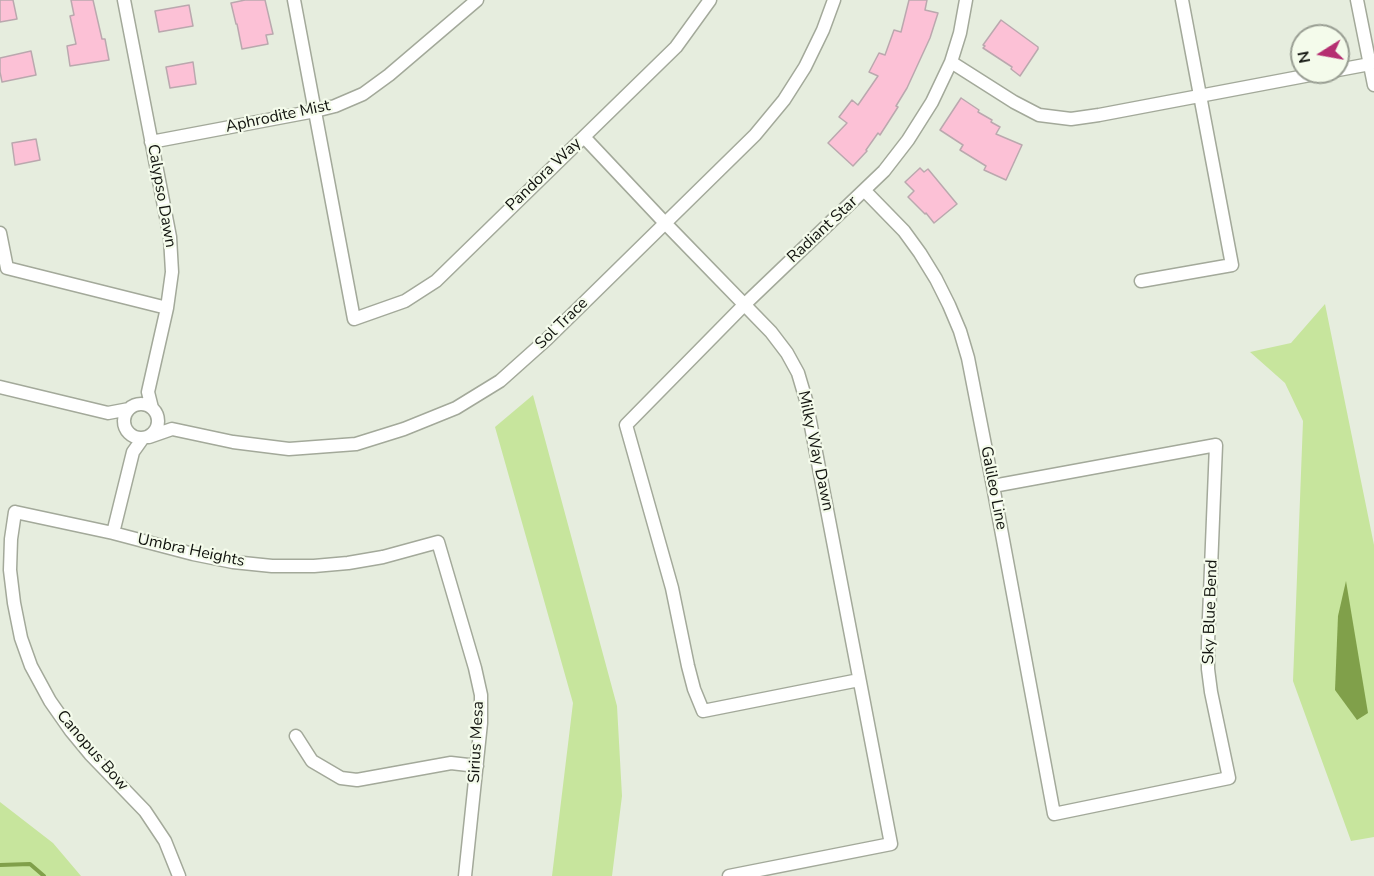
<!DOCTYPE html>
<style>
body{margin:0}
#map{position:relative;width:1374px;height:876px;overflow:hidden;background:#e6edde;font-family:"Nunito Sans",sans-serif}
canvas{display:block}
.north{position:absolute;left:1290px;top:24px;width:60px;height:60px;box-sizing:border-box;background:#f4fbeb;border:2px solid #999e93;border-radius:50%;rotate:259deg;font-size:16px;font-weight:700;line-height:24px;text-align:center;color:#11130e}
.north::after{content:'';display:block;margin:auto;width:21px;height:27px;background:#b52e71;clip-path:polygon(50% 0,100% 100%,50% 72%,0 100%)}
</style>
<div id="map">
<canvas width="1374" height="876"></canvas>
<div class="north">N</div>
</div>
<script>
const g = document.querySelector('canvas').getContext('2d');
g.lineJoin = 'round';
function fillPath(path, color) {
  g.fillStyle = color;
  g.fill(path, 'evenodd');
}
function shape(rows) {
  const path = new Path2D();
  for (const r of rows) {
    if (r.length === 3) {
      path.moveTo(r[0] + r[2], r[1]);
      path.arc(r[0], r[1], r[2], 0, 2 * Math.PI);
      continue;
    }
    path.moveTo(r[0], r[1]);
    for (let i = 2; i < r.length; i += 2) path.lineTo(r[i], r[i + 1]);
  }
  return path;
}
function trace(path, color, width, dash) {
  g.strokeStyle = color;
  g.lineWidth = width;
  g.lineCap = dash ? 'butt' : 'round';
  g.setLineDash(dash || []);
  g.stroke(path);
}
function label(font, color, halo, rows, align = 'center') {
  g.font = font + ' "Nunito Sans",sans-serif';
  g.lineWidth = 4.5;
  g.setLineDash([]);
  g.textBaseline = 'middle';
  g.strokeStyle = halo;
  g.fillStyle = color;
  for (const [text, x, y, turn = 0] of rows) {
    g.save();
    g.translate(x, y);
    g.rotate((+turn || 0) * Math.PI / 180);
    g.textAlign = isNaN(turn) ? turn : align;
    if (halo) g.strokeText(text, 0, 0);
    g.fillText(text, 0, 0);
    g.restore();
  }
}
fillPath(shape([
 [1325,304,1374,545,1374,837,1351,841,1293,681,1303,421,1285,383,1250,352,1291,343],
 [533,395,617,706,622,796,612,876,552,876,573,703,495,427],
 [0,802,53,843,81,876,0,876]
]), '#c7e59d');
fillPath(shape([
 [1346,581,1368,713,1357,720,1335,690,1338,616]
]), '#80a04a');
trace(shape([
 [0,865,30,864,44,876]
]), '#80a04a', 4);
const building = shape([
 [0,0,13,0,17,19,0,22,0,0],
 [71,0,93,0,102,39,105,39,109,60,70,66,67,46,76,44,70,16,74,15,71,0],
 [245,0,265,0,273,34,266,35,268,44,242,49,237,24,236,24,231,3,245,0],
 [909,0,927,0,925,10,938,13,930,38,907,88,896,106,898,107,880,135,878,133,866,150,867,151,853,166,828,143,847,123,839,117,852,100,858,105,878,76,869,72,879,53,885,55,894,30,901,32,909,0],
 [189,5,193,26,159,32,155,11,189,5],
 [1001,20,1038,47,1038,49,1020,76,1011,69,1012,67,983,48,985,46,983,45,1001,20],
 [31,51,36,75,2,82,0,72,0,58,31,51],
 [193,62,196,84,170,88,166,67,193,62],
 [961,98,979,110,978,112,992,120,991,122,1000,127,996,134,1022,145,1006,180,984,170,986,166,960,150,963,145,940,130,961,98],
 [36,139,40,160,15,165,12,143,36,139],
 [920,168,924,172,928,169,957,204,934,223,926,213,925,214,908,197,914,191,905,182,920,168]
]);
fillPath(building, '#fcc1d6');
trace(building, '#baa8ae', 1.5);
const minor = shape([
 [124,0,170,237,172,272,167,308,148,392,152,408],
 [294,0,354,319,405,301,436,281,676,47,710,0],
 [1357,0,1374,85],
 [951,62,1014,102,1039,115,1071,119,1099,115,1326,72],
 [1338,70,1370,64],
 [584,137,665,223,771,332,787,353,798,373,806,400,891,844,729,876],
 [151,142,315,111,335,106,363,94,389,75,477,0],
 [865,191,904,231,920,253,936,279,949,305,960,331,968,358,993,486,1054,814,1229,778,1211,692,1208,669,1208,642,1216,445,993,486],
 [0,233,7,268,167,308],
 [1141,281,1232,265,1182,0],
 [0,387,108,413,129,409],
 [141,421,17],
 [149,437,172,429,233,442,289,449,356,444,404,429,456,408,500,381,547,339,755,135,784,100,805,67,823,30,834,0],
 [113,533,133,452,143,438],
 [859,680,703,711,694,689,688,666,672,588,626,425,744,305,884,171,908,140,932,102,951,62,960,33,966,0],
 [296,736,312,761,341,778,357,780,451,763,477,766],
 [179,876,165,841,145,811,90,754,71,731,50,701,31,666,21,638,14,603,10,570,11,539,15,512,113,533,193,554,233,562,272,566,314,566,348,563,383,557,438,542,475,668,481,695,481,723,465,876]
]);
trace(minor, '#a3a99a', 15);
trace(minor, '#fff', 12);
label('16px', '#11130e', '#f4fbeb', [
 ["Aphrodite Mist",278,117,-12],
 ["Pandora Way",544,175,-44],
 ["Calypso Dawn",161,196,80],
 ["Radiant Star",823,230,-43],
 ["Sol Trace",562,324,-44],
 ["Milky Way Dawn",815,451,78],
 ["Galileo Line",993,488,79],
 ["Umbra Heights",191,551,12],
 ["Sky Blue Bend",1211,612,-88],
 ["Sirius Mesa",477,742,-87],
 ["Canopus Bow",92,751,49]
]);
</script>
